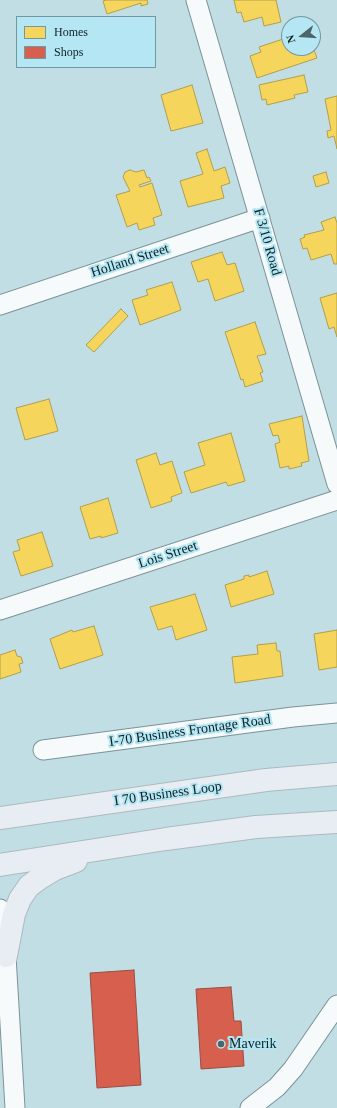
<!DOCTYPE html>
<style>
body{margin:0}
#map{position:relative;width:337px;height:1108px;overflow:hidden;background:#c2dee5;font-family:"Times New Roman",serif}
canvas{display:block}
.legend{position:absolute;left:16px;top:16px;width:140px;height:52px;box-sizing:border-box;background:#b4e6f3;border:1px solid #7298a1;margin:0;padding:5px 7px;list-style:none;font-size:12px;color:#0e2226}
.legend li{display:flex;align-items:center;gap:8px;height:20px}
.legend b{width:20px;border:1px solid #7298a1}
.north{position:absolute;left:281px;top:16px;width:40px;height:40px;box-sizing:border-box;background:#b4e6f3;border:1px solid #7298a1;border-radius:50%;rotate:253deg;font-size:11px;font-weight:700;line-height:16px;text-align:center;color:#0e2226}
.north::after{content:'';display:block;margin:auto;width:14px;height:18px;background:#4d6469;clip-path:polygon(50% 0,100% 100%,50% 72%,0 100%)}
</style>
<div id="map">
<canvas width="337" height="1108"></canvas>
<ul class="legend">
<li><b style="height:11px;background:#f6d55c"></b>Homes</li>
<li><b style="height:11px;background:#d6604d"></b>Shops</li>
</ul>
<div class="north">N</div>
</div>
<script>
const g = document.querySelector('canvas').getContext('2d');
g.lineJoin = 'round';
function fillPath(path, color) {
  g.fillStyle = color;
  g.fill(path, 'evenodd');
}
function shape(rows) {
  const path = new Path2D();
  for (const r of rows) {
    path.moveTo(r[0], r[1]);
    for (let i = 2; i < r.length; i += 2) path.lineTo(r[i], r[i + 1]);
  }
  return path;
}
function trace(path, color, width, dash) {
  g.strokeStyle = color;
  g.lineWidth = width;
  g.lineCap = dash ? 'butt' : 'round';
  g.setLineDash(dash || []);
  g.stroke(path);
}
function label(font, color, halo, rows, align = 'center') {
  g.font = font + ' "Times New Roman",serif';
  g.lineWidth = 4;
  g.setLineDash([]);
  g.textBaseline = 'middle';
  g.strokeStyle = halo;
  g.fillStyle = color;
  for (const [text, x, y, turn = 0] of rows) {
    g.save();
    g.translate(x, y);
    g.rotate((+turn || 0) * Math.PI / 180);
    g.textAlign = isNaN(turn) ? turn : align;
    if (halo) g.strokeText(text, 0, 0);
    g.fillText(text, 0, 0);
    g.restore();
  }
}
const homes = shape([
 [106,0,147,0,148,4,141,6,141,3,107,14,103,1,106,0],
 [234,0,276,0,281,22,264,26,262,17,244,22,241,12,237,13,234,0],
 [289,37,289,48,313,47,317,58,257,78,250,56,261,52,259,47,289,37],
 [304,75,308,92,294,95,295,98,267,105,266,99,262,100,259,85,304,75],
 [192,85,203,123,171,131,161,95,192,85],
 [337,96,337,149,334,136,328,138,327,131,331,130,325,99,337,96],
 [207,149,214,171,225,167,230,183,221,186,224,198,188,207,180,181,203,174,196,153,207,149],
 [130,170,136,172,144,170,147,178,149,177,151,181,139,185,140,187,152,183,162,215,153,218,155,225,139,230,137,223,127,227,116,195,130,191,123,177,125,172,130,170],
 [326,172,329,183,316,187,313,176,326,172],
 [335,217,337,223,337,264,334,264,331,254,311,260,307,248,303,249,300,239,305,237,304,235,324,230,321,222,335,217],
 [222,252,227,265,235,263,244,291,215,301,208,279,198,282,191,262,222,252],
 [172,282,181,310,140,325,132,300,148,295,146,290,172,282],
 [337,293,337,337,334,327,329,329,320,298,337,293],
 [121,309,128,316,94,352,86,345,121,309],
 [255,322,266,354,257,356,263,372,260,373,263,381,245,387,243,379,241,380,225,332,255,322],
 [49,399,58,431,25,440,16,408,49,399],
 [302,416,309,461,301,463,302,466,289,469,289,466,280,468,275,444,280,442,278,435,273,436,269,424,302,416],
 [231,433,245,481,228,486,226,482,191,493,184,472,205,465,198,443,231,433],
 [156,453,160,465,172,461,182,493,171,497,172,501,151,508,136,460,156,453],
 [108,498,118,533,101,538,101,536,90,539,80,507,108,498],
 [42,532,53,566,21,576,13,552,20,550,17,540,42,532],
 [267,571,274,594,231,607,225,585,244,579,244,576,249,575,249,577,267,571],
 [195,594,207,630,176,640,172,626,158,630,150,607,195,594],
 [94,626,103,655,60,669,50,639,72,630,73,632,94,626],
 [337,630,337,667,319,670,314,634,337,630],
 [276,643,277,651,280,651,283,676,235,683,232,657,258,654,257,645,276,643],
 [15,650,17,656,21,657,23,663,19,664,21,672,0,679,0,655,15,650]
]);
fillPath(homes, '#f6d55c');
trace(homes, '#b09f4c', 1);
const shops = shape([
 [134,970,141,1085,97,1088,90,973,134,970],
 [231,987,234,1021,241,1021,244,1066,201,1069,196,989,231,987]
]);
fillPath(shops, '#d6604d');
trace(shops, '#9a4d41', 1);
const minor = shape([
 [196,0,337,484],
 [0,305,260,218],
 [0,610,337,500],
 [43,750,293,717,337,713],
 [0,909,6,956,15,1108],
 [250,1108,277,1087,293,1069,337,1005]
]);
const primary = shape([
 [0,818,266,780,337,774],
 [0,865,166,839,256,827,337,822],
 [0,951,6,956,14,914,20,899,29,886,40,878,55,869,76,861]
]);
trace(minor, '#7c9297', 21);
trace(primary, '#acbabe', 24);
trace(minor, '#f6fafb', 19);
trace(primary, '#e7edf3', 22);
for (const [x, y, r, color] of [
 [221,1044,4,"#4d6469"]
]) {
  const dot = new Path2D();
  dot.arc(x, y, r, 0, 2 * Math.PI);
  g.fillStyle = color;
  g.fill(dot);
  trace(dot, '#b4e6f3', 1.5);
}
label('14px', '#0e2226', '#b4e6f3', [
 ["F 3/10 Road",267,242,74],
 ["Holland Street",130,261,-18],
 ["Lois Street",168,555,-18],
 ["I-70 Business Frontage Road",190,731,-8],
 ["I 70 Business Loop",168,794,-8]
]);
label('14px', '#0e2226', '#b4e6f3', [
 ["Maverik",229,1044]
], 'left');
</script>
